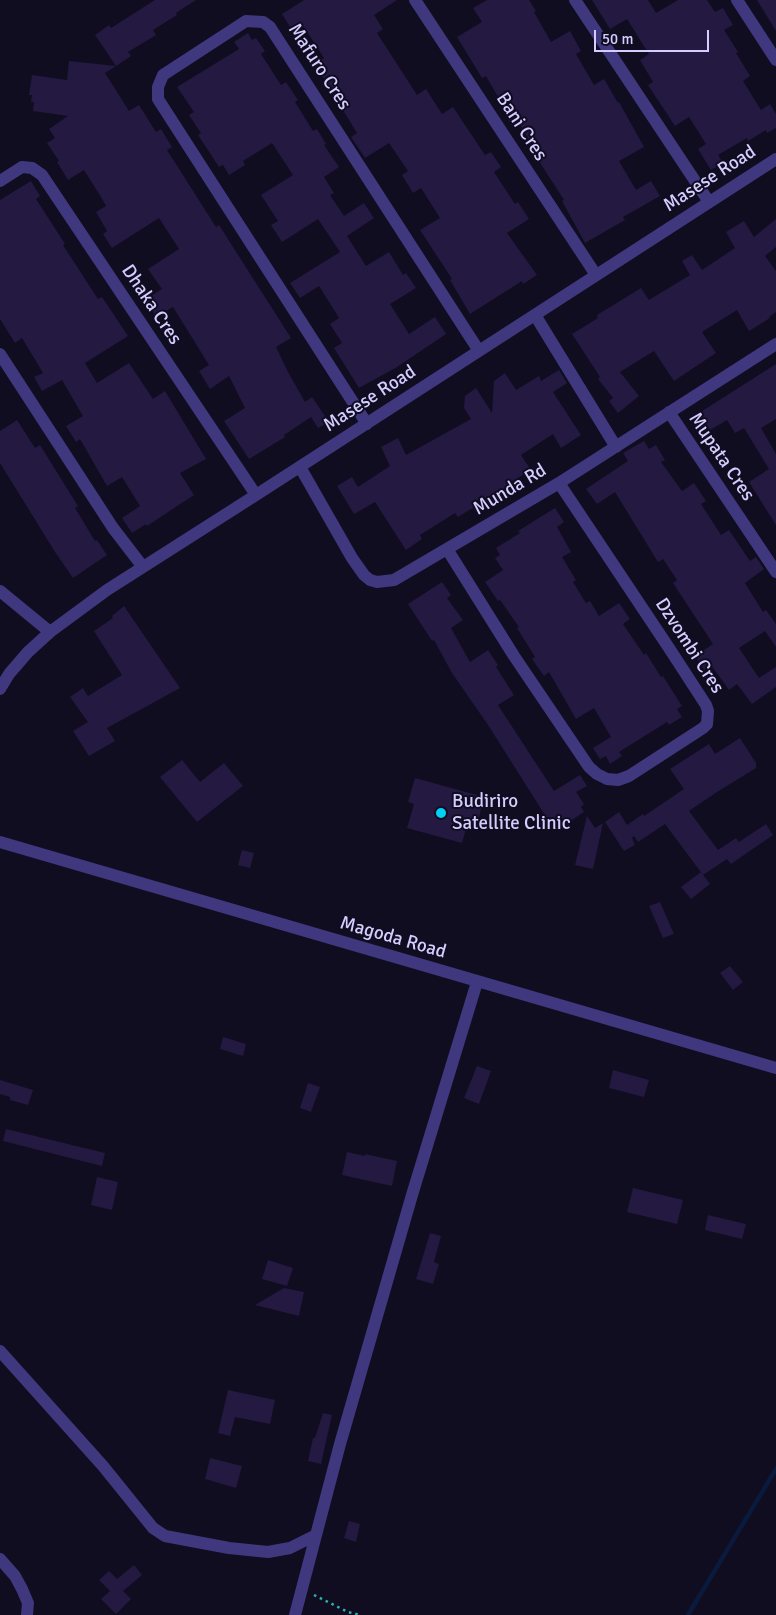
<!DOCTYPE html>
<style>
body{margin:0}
#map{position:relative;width:776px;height:1615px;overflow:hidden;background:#110d20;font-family:Signika,sans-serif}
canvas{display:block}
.scale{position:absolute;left:594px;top:30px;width:115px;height:22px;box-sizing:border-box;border:2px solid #d5cdff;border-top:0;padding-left:6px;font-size:15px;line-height:18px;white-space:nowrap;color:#d5cdff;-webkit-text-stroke:4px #110d20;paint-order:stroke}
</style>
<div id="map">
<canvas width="776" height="1615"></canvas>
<div class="scale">50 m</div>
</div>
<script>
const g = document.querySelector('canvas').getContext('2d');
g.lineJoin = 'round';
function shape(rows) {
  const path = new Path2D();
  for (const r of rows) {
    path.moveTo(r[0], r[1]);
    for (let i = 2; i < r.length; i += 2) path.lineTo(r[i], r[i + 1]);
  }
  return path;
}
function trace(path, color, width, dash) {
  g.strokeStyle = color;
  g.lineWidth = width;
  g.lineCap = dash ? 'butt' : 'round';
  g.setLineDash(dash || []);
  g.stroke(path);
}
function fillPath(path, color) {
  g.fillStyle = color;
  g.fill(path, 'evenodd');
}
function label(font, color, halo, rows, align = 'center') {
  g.font = font + ' Signika,sans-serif';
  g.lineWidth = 4;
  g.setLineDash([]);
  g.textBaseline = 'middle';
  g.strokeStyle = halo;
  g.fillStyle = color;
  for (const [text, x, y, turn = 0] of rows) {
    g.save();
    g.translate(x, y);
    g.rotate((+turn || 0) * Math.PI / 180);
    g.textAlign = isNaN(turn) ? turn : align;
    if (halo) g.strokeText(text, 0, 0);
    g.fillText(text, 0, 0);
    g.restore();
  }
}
trace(shape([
 [688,1615,776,1469]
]), '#0a1a3d', 4.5);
fillPath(shape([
 [155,0,196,0,176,13,177,15,153,30,156,35,128,52,131,56,116,66,95,35,109,25,111,28],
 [304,0,397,0,374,15,383,29,377,33,417,95,426,89,442,114,453,107,485,155,491,152,501,167,494,172,515,204,518,202,529,219,507,233,537,275,523,284,522,281,470,314,450,280,452,279,420,230,440,218,421,188,413,193,402,175,408,171,389,143,365,158,351,137,357,133,315,64,324,58,304,27,294,33,282,14],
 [487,0,529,0,536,11,534,12,551,42,570,31,581,51,576,54,594,85,604,79,618,103,619,102,644,147,619,161,636,190,651,181,660,196,623,217,625,220,585,243,562,201,564,200,535,155,537,154,520,124,513,128,503,110,505,109,486,76,482,78,457,37,482,22,473,8],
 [592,0,648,0,656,13,678,0,707,0,715,12,723,8,733,25,724,30,738,52,736,53,750,76,743,81,761,110,770,104,776,114,776,128,767,133,766,130,748,141,747,138,718,155,723,163,711,170,698,149,706,144,689,117,675,126,648,85,653,82,640,60,649,54,627,19,610,29],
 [757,0,776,0,776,31],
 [248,33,252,40,256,38,265,51,261,54,281,85,286,82,298,100,295,102,313,131,317,129,326,144,324,145,339,167,324,177,334,193,330,195,344,216,364,203,374,218,347,236,366,266,389,252,403,275,406,273,416,288,390,304,409,334,435,317,446,334,397,367,359,388,334,348,342,343,330,324,339,318,319,286,300,298,290,283,340,252,318,219,282,242,271,225,278,221,261,195,293,175,274,146,272,143,243,161,245,165,229,175,223,165,219,167,198,135,201,133,189,115,194,112,177,87,239,49,234,42],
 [69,61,116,66,105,73,129,111,139,105,156,132,161,129,172,147,167,150,216,227,219,225,291,338,276,347,288,372,305,402,312,397,329,422,318,428,311,417,284,435,285,437,249,459,224,421,245,408,229,376,210,389,199,371,209,365,173,307,156,317,146,299,162,289,148,269,179,249,159,218,112,248,103,234,107,231,96,212,106,206,101,197,84,170,68,180,57,162,59,161,47,143,55,138,49,129,68,116,33,111,34,102,31,102,32,95,29,95,32,75,67,80],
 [31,181,40,196,36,199,65,244,63,245,98,299,102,297,128,336,85,363,97,383,129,363,153,399,165,391,206,459,180,473,194,495,147,526,146,524,132,533,122,518,140,506,122,477,107,486,80,439,76,442,66,426,83,416,62,380,42,391,34,377,43,373,22,338,15,343,0,319,0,200],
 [776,219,776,247,765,256,776,271,776,312,769,317,770,318,749,331,737,310,702,332,716,353,674,381,654,351,620,372,639,396,618,413,609,401,613,398,598,379,600,377,572,334,598,318,597,315,641,288,649,300,690,275,682,261,692,255,702,270,735,248,726,232,744,221,754,237],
 [776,364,776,419,761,428,776,454,776,525,749,482,769,469,744,428,735,433,727,420,710,430,699,413],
 [559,370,567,383,553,392,581,435,561,448,553,434,521,455,531,470,506,485,507,487,458,517,455,513,420,535,422,539,406,550,375,502,354,514,337,486,352,477,358,487,390,466,381,447,398,438,406,455,471,419,464,408,465,396,476,388,492,413,494,381,505,373,516,390,539,376,541,381],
 [17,420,35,448,40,445,78,506,75,508,95,541,97,540,107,555,73,578,55,552,0,463,0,431],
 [644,441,649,449,656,445,665,460,661,462,682,491,694,483,706,501,701,504,721,535,729,530,750,561,756,557,764,569,745,583,763,612,766,610,776,624,776,647,765,631,739,648,759,678,776,667,776,687,752,704,737,684,729,690,711,665,704,670,695,656,713,644,673,583,677,580,663,559,658,562,615,492,597,504,586,489,628,461,623,453],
 [555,508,564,522,557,527,571,552,562,557,576,580,573,582,586,603,590,601,599,616,619,603,630,619,623,624,644,655,646,653,661,677,663,676,682,706,677,709,682,717,669,725,667,722,619,752,622,756,610,764,606,756,600,759,593,748,611,737,594,708,576,719,549,672,544,676,532,659,535,657,517,628,519,627,500,600,498,601,485,582,503,570,495,558,500,555,496,548,520,533,518,531],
 [442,582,451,595,447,598,463,620,451,628,470,662,488,650,498,665,496,667,514,695,498,705,554,791,580,775,587,786,576,792,584,804,581,807,584,812,555,831,488,725,452,673,434,640,432,641,408,604],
 [124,606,180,688,107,728,115,741,89,756,73,731,88,722,70,697,83,688,88,696,122,675,94,631,113,618,112,616],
 [740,738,756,763,756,768,717,792,689,811,718,850,736,838,739,842,766,824,773,835,731,864,727,859,703,875,665,824,638,842,634,836,632,838,635,845,624,851,605,822,619,812,627,825,643,814,644,816,684,789,670,769,709,744,715,754],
 [182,760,200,782,224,763,243,786,197,822,160,777],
 [415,778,484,797,478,821,469,818,462,843,407,828,414,804,408,802],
 [587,816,595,828,603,823,593,869,575,865],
 [242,850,254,853,250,868,238,865],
 [701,872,710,884,691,899,681,887],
 [660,902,674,934,663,938,649,906],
 [730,966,743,982,733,990,720,973],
 [223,1037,246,1044,243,1056,220,1049],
 [477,1066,491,1071,479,1104,464,1098],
 [613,1070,649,1080,644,1097,609,1088],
 [0,1080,33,1090,28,1105,10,1100,10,1097,0,1094],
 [308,1083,320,1087,311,1112,300,1108],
 [6,1129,105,1153,102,1166,3,1141],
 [347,1152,365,1156,365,1154,397,1161,392,1186,342,1175],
 [97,1177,118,1182,112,1210,91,1205],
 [633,1188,683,1200,677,1224,627,1212],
 [708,1215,746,1224,742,1239,705,1230],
 [430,1233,441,1236,434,1262,439,1264,433,1284,416,1279],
 [268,1260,293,1268,287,1286,262,1279],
 [284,1288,304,1292,299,1316,255,1305],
 [228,1390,275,1400,270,1424,235,1417,230,1436,218,1433],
 [323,1413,332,1415,321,1464,308,1461,313,1438,315,1438],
 [210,1458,242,1466,236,1488,205,1479],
 [349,1521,360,1524,356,1542,344,1538],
 [134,1565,142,1575,123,1591,131,1599,116,1614,101,1599,110,1591,99,1580,109,1571,117,1579]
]), '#231941');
trace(shape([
 [314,1595,348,1612,360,1615]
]), '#2fb1af', 2.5, [2.5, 4]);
trace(shape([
 [415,0,596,275],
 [575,0,709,202],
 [737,0,776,60],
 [0,181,22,167,32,168,42,175,256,495],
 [535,315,616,447],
 [0,354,113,528,143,567],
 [669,412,776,572],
 [367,424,158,99,158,87,163,75,246,21,263,22,270,27,479,351],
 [300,467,352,558,364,575,370,580,377,582,394,580,559,483,776,344],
 [447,549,514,656,589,767,597,774,607,779,618,780,629,776,703,728,707,724,708,711,706,705,669,648,559,483],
 [0,591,50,632],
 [0,689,9,674,28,652,50,632,107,590,256,495,776,159],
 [0,1351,103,1466,153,1528,165,1536,229,1548,268,1552,290,1548,316,1535],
 [0,1559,15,1576,22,1589,28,1603,27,1615],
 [295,1615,340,1444,412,1195,477,982]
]), '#3f387f', 12);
trace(shape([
 [0,842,776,1068]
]), '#3f387f', 12);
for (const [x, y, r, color] of [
 [441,813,6,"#02d1f5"]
]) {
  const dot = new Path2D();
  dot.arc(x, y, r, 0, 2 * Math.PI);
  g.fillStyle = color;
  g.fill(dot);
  trace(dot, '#110d20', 2);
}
label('19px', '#d5cdff', '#110d20', [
 ["Mafuro Cres",319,67,57],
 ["Bani Cres",521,127,57],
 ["Masese Road",710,179,-33],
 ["Dhaka Cres",151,305,56],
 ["Masese Road",370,399,-33],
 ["Mupata Cres",721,457,56],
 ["Munda Rd",510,490,-31],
 ["Dzvombi Cres",689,646,57],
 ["Magoda Road",393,938,16]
]);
label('19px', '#d5cdff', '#110d20', [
 ["Budiriro",452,802],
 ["Satellite Clinic",452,824]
], 'left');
</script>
